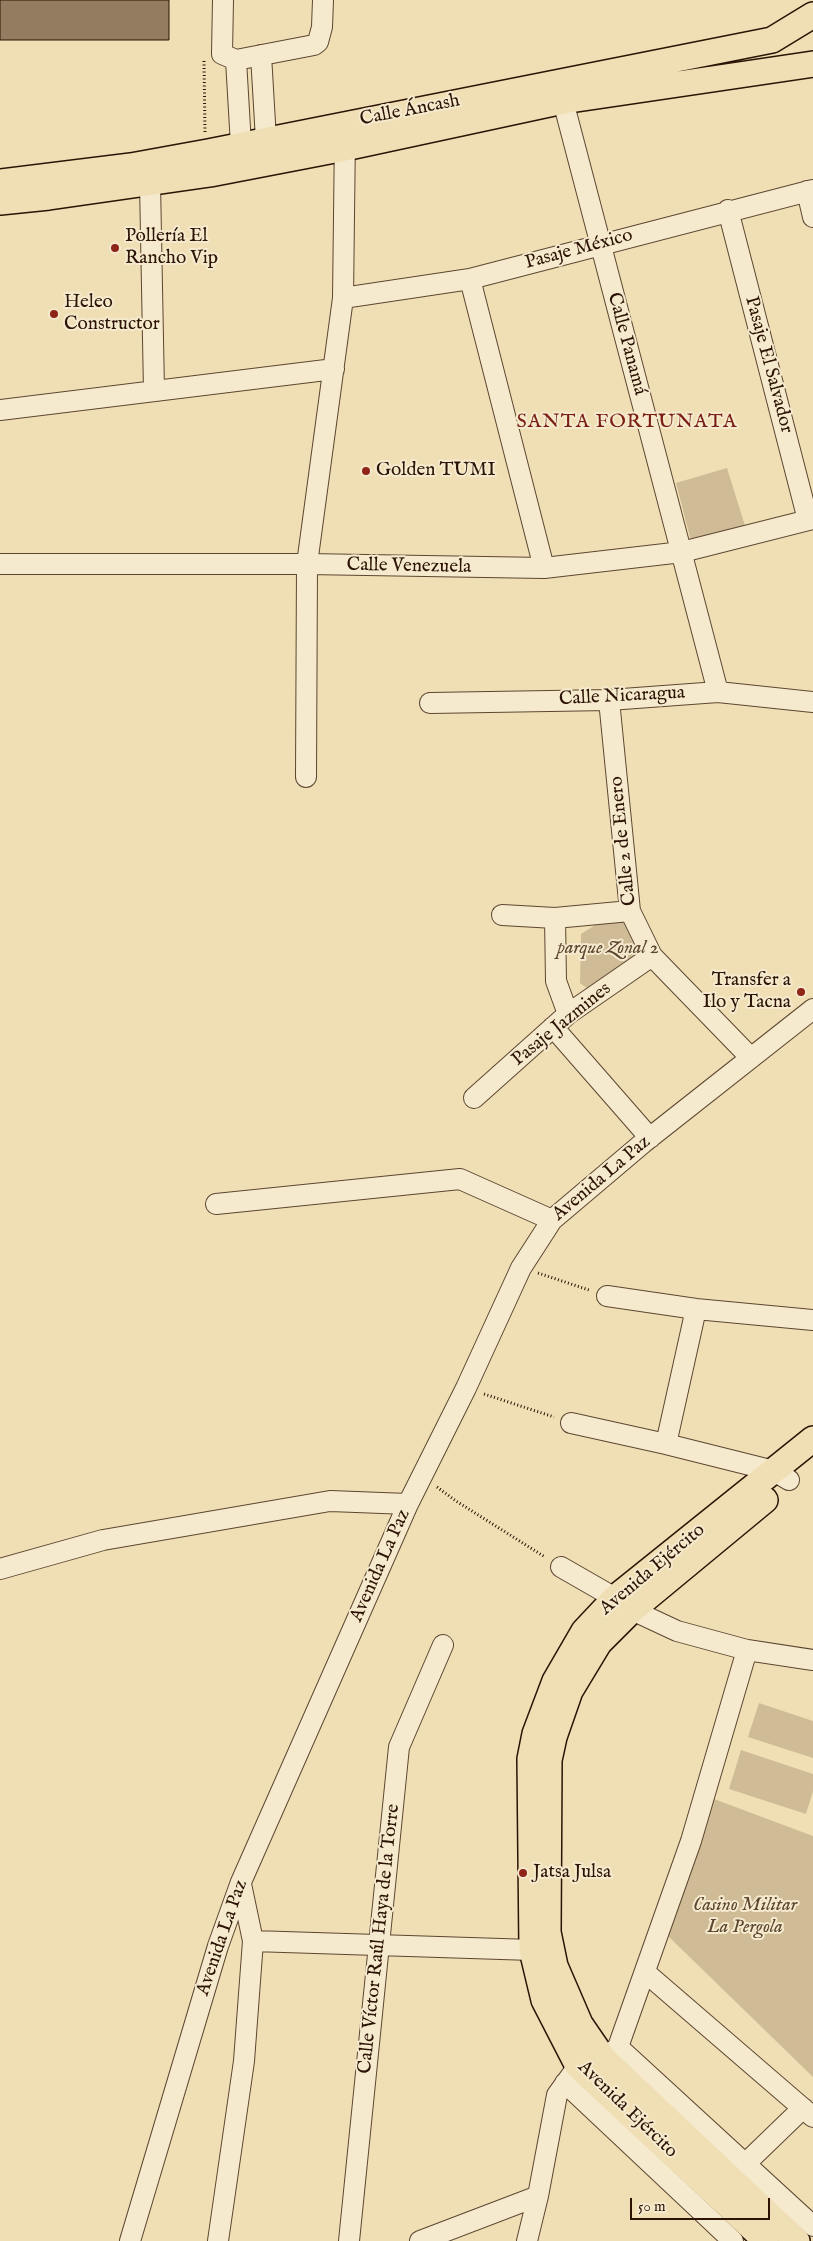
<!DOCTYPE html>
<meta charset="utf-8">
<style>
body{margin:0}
#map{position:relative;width:813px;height:2241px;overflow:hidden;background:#f0dfb4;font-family:"IM FELL English",serif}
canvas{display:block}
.scale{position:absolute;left:630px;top:2198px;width:140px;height:22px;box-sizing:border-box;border:2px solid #2c1305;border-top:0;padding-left:6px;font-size:15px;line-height:18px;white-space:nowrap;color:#2c1305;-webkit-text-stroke:4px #f5eace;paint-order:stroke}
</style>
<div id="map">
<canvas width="813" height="2241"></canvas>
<div class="scale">50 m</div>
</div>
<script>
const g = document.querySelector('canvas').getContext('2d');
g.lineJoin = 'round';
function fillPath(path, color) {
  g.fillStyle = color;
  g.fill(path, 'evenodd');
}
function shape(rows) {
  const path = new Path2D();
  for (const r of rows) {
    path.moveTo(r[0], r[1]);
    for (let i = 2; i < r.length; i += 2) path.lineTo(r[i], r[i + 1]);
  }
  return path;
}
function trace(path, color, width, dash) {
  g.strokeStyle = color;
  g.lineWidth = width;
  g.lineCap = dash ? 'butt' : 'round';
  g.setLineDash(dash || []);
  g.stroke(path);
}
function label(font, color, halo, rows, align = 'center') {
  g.font = font + ' "IM FELL English",serif';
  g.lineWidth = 4;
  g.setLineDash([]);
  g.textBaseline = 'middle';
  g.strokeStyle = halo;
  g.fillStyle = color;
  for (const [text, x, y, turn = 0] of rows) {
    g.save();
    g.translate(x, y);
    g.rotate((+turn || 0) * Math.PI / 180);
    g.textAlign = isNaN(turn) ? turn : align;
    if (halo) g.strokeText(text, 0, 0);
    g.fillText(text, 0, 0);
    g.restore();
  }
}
fillPath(shape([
 [727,468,746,529,691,541,676,483],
 [632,918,646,948,596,995,580,983,581,934,603,920],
 [759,1703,813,1721,813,1758,748,1737],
 [741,1750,813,1774,813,1791,806,1814,729,1789],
 [714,1799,813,1836,813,2077,668,1936]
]), '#cfbc96');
const building = shape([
 [0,0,169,0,169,40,0,40,0,0]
]);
fillPath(building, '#927d60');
trace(building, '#2c1305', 1);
const minor = shape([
 [223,0,222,54,236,60,314,45,318,42,322,27,323,0],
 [261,55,266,140],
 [236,60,241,145],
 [558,87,563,101,718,692],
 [150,183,154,391],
 [807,191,813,217],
 [728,210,808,520],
 [470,279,544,568],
 [343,298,470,279,813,190],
 [0,410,334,369],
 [0,564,307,564,544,568,682,552,813,519],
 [609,700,630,911,652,956,751,1058],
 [430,703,609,700,718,692,813,702],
 [306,777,307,564,343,298,345,134],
 [502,915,555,918,630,911],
 [555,918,556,981,568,1014],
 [553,1027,650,1138],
 [474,1098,568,1014,652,956],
 [216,1204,460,1179,552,1220],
 [607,1296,696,1309,813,1320],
 [571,1423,666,1444,774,1471,789,1480],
 [666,1444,696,1309],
 [561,1567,615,1598,632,1610,677,1631,747,1650,813,1660],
 [0,1569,103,1540,330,1501,408,1504],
 [253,1941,532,1950],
 [646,1973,813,2117],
 [618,2047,813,2226],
 [565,2083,733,2241],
 [745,2164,803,2108],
 [130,2241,218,1946,241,1882,408,1504,466,1388,521,1268,552,1220,643,1143,813,1009],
 [218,2241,244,2061,253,1941,241,1884],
 [349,2241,399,1747,443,1645],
 [420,2241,538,2196],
 [527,2241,538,2196,557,2095,578,2066,604,2059,618,2047,691,1841,747,1650]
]);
const major = shape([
 [0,182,131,166,208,152,772,40,813,15],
 [0,202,49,197,210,174,345,148,563,101,813,64],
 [765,1500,632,1610,599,1643,570,1691,554,1737,549,1760,548,1932,555,1966,580,2024,604,2059,797,2241],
 [766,2241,578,2066,544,2000,532,1950,530,1759,535,1734,555,1681,584,1631,615,1598,813,1439]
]);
trace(minor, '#5d4631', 22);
trace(major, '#2c1305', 28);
trace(shape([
 [204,61,205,132],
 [538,1273,589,1290],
 [484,1394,554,1417],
 [437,1487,456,1501,545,1557]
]), '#2c1305', 3, [1, 2.5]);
trace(minor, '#f5eace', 20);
trace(major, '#f0dfb4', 25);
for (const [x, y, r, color] of [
 [115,248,5,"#8f2418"],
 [54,314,5,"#8f2418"],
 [366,471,5,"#8f2418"],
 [801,992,5,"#8f2418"],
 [523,1873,5,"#8f2418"]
]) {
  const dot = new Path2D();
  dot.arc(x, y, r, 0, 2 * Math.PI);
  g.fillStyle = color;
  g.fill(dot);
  trace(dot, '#f5eace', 2);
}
label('19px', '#2c1305', '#f5eace', [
 ["Calle Áncash",410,111,-11],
 ["Pasaje México",579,250,-15],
 ["Calle Panamá",626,344,75],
 ["Pasaje El Salvador",768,365,75],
 ["Calle Venezuela",409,567,1],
 ["Calle Nicaragua",622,697,-3],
 ["Calle 2 de Enero",624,841,-96],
 ["Pasaje Jazmines",562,1025,-39],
 ["Avenida La Paz",602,1179,-40],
 ["Avenida La Paz",381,1566,-66],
 ["Avenida Ejército",653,1570,-40],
 ["Avenida La Paz",223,1938,-71],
 ["Calle Víctor Raúl Haya de la Torre",380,1939,-84],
 ["Avenida Ejército",627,2110,44]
]);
label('19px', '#2c1305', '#f5eace', [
 ["Pollería El",125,237],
 ["Rancho Vip",125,259],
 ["Heleo",64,303],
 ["Constructor",64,325],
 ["Golden TUMI",376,471],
 ["Transfer a",791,981,"right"],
 ["Ilo y Tacna",791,1003,"right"],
 ["Jatsa Julsa",533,1873]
], 'left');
label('italic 19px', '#5d4630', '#f5eace', [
 ["parque Zonal 2",608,949],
 ["Casino Militar",745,1906],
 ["La Pergola",745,1928]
]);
g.letterSpacing = '1px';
label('20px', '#7a1f14', '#f5eace', [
 ["SANTA FORTUNATA",627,423]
]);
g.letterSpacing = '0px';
</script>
